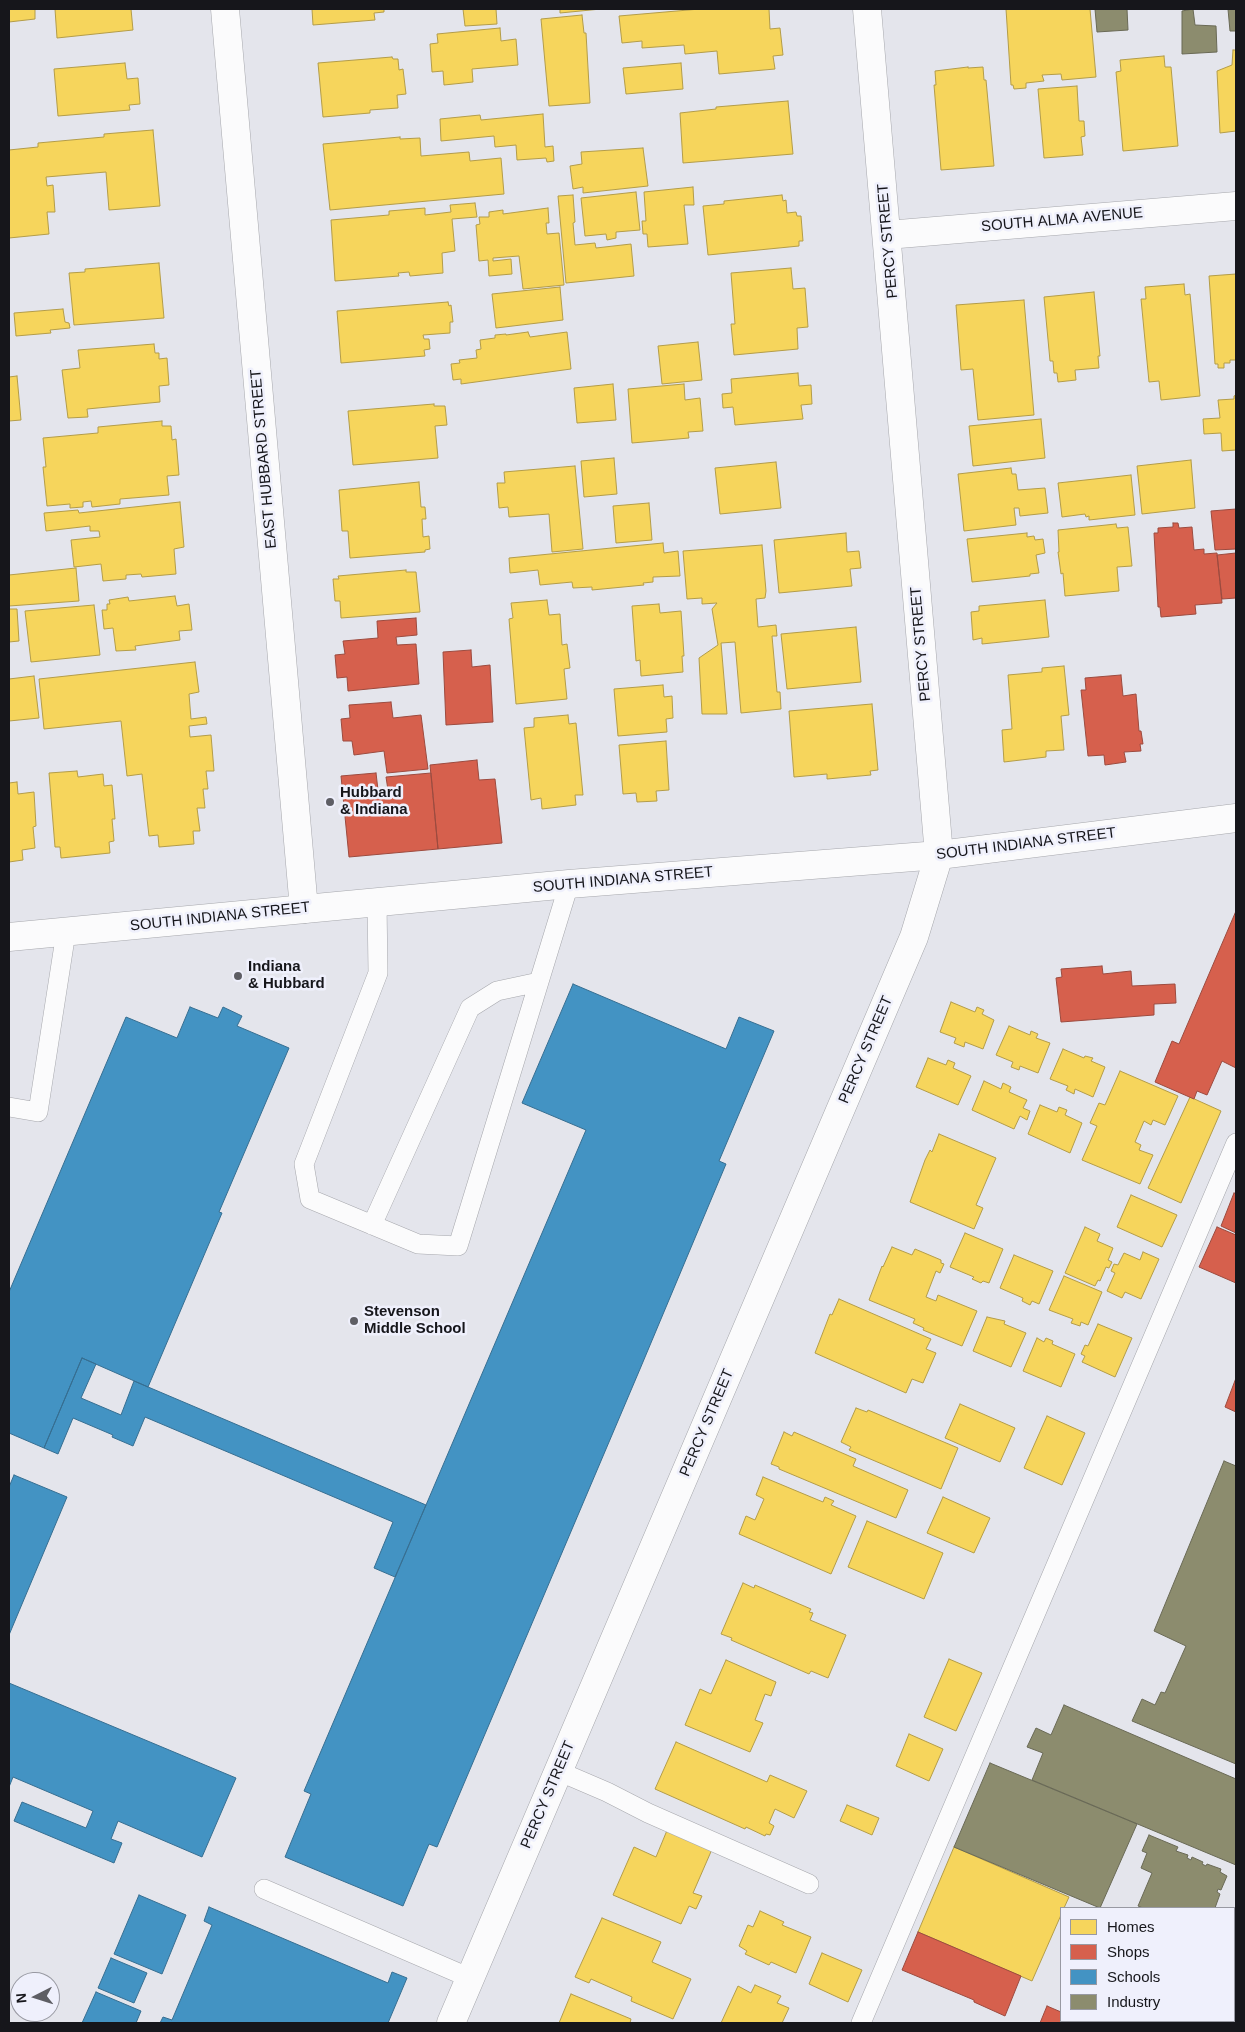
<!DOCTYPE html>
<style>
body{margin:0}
#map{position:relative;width:1245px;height:2032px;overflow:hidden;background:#e4e5ec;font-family:Arial,sans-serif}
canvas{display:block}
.frame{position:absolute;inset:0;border:10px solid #16161b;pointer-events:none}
.legend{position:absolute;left:1060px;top:1907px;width:175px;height:115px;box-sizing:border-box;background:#eff0fc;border:1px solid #9899a2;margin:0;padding:6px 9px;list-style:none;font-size:15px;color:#16161b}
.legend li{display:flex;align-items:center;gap:10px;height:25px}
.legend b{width:25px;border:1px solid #9899a2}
.north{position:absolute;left:10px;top:1972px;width:50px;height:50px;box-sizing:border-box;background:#eff0fc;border:1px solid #9899a2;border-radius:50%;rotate:265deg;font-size:14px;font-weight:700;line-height:20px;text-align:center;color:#16161b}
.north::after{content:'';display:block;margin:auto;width:18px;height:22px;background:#5e5e64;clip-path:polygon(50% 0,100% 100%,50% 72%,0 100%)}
</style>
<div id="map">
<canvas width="1245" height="2032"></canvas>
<div class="frame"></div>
<ul class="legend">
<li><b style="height:14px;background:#f6d55c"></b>Homes</li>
<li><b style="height:14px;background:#d6604d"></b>Shops</li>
<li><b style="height:14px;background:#4393c3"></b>Schools</li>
<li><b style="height:14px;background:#8c8c6e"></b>Industry</li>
</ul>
<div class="north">N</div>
</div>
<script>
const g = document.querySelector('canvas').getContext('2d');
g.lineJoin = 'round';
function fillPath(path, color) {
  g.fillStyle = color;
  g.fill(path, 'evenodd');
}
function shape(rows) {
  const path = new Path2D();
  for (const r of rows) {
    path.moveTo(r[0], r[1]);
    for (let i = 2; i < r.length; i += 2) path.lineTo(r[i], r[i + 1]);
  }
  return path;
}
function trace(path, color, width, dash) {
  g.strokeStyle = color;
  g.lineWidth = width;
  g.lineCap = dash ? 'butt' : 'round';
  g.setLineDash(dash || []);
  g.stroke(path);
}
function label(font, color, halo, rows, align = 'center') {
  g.font = font + ' Arial,sans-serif';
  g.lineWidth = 5;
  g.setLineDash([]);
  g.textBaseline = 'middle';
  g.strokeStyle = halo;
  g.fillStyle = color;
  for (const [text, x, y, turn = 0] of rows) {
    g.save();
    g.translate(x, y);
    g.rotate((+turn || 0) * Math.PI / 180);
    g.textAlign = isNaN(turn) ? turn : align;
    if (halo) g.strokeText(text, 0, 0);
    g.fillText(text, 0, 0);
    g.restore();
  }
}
const homes = shape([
 [9,9,35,9,35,19,9,22,9,9],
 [55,9,131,9,133,30,57,38,55,9],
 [312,9,384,9,384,12,374,13,375,20,313,25,312,9],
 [463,9,496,9,497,24,465,26,463,9],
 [560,9,601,9,560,13,560,9],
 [700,9,769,9,770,29,780,28,783,55,773,56,775,69,719,74,717,51,685,54,684,45,642,48,642,41,622,43,619,16,700,9],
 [1006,9,1090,9,1096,77,1062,80,1061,74,1042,75,1044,81,1026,83,1026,88,1014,89,1013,85,1011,85,1006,9],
 [582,15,584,33,586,33,590,103,549,106,541,19,582,15],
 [500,28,501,41,516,39,518,65,472,69,473,82,444,85,443,71,432,72,430,44,438,43,437,34,500,28],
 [1233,50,1236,50,1236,131,1220,133,1217,71,1232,65,1233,50],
 [1164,56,1165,67,1171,67,1178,146,1123,151,1116,72,1121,71,1120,60,1164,56],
 [392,57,393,59,398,59,399,70,403,69,406,94,397,95,398,108,370,110,370,113,323,117,318,63,392,57],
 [125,63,127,79,138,78,140,104,129,105,130,110,58,116,54,69,125,63],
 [681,63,683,89,626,94,623,68,681,63],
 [968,67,968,68,983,67,984,80,986,80,994,166,941,170,934,85,936,85,935,71,968,67],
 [1077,86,1079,121,1084,121,1085,136,1081,137,1083,155,1044,158,1038,89,1077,86],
 [788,101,793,154,683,163,680,113,716,109,716,107,788,101],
 [543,114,545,147,553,146,554,161,547,162,546,158,517,160,516,145,495,147,494,136,441,141,440,119,480,115,481,120,543,114],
 [153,130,160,206,109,210,106,172,46,177,47,186,53,185,55,212,47,212,49,234,9,238,9,150,38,147,38,143,104,137,104,134,153,130],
 [400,137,400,139,420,138,421,156,469,152,470,161,501,158,504,194,330,210,323,144,400,137],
 [643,148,648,186,583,193,583,187,573,189,570,166,582,164,581,152,643,148],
 [693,187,694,205,684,205,688,244,648,247,647,234,643,234,642,221,646,221,644,192,693,187],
 [636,192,640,230,616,232,616,238,607,240,606,234,585,236,581,198,636,192],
 [573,195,575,222,573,223,575,245,595,243,596,248,631,244,634,276,566,283,558,196,573,195],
 [782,195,783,201,786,200,787,213,796,212,797,216,801,216,803,241,799,241,799,246,708,255,703,206,724,204,724,201,782,195],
 [475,203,477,217,452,219,455,251,442,253,443,273,410,276,409,272,398,273,399,276,335,281,331,220,389,215,389,211,425,208,425,215,451,212,450,205,475,203],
 [548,208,549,223,546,223,547,234,559,233,564,285,523,289,519,256,493,258,493,261,511,259,512,274,489,276,488,260,479,261,476,225,480,224,479,217,489,217,489,212,503,210,503,214,548,208],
 [159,263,164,318,74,325,69,273,85,272,85,269,159,263],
 [791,268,793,289,805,288,808,327,797,328,798,349,734,355,731,324,735,324,731,273,791,268],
 [1236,274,1236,360,1230,360,1230,363,1224,363,1224,368,1218,368,1218,364,1215,364,1209,276,1236,274],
 [1184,284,1185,295,1190,294,1200,396,1161,400,1159,381,1149,382,1141,299,1146,299,1145,287,1184,284],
 [560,287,563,320,496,328,492,294,560,287],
 [1094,292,1100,356,1098,356,1099,368,1075,370,1076,380,1058,382,1057,373,1054,373,1053,361,1050,361,1044,297,1094,292],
 [1024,300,1034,415,978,420,973,369,961,370,956,305,1024,300],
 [448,302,449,306,451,305,453,322,450,322,450,333,423,335,424,339,429,339,430,349,424,350,425,356,341,363,337,311,448,302],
 [63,309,65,322,69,323,70,328,50,330,51,333,16,336,14,313,63,309],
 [528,332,530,337,567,332,571,369,461,384,461,379,453,380,451,364,460,363,459,360,477,358,476,350,481,349,480,340,495,338,495,335,506,334,506,335,528,332],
 [698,342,702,380,662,384,658,346,698,342],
 [154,344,155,353,159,353,159,359,167,358,169,385,159,386,160,402,87,409,88,417,68,418,62,370,80,368,78,350,154,344],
 [798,373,799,386,811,385,812,404,801,405,803,419,735,425,733,407,723,408,722,394,732,393,731,379,798,373],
 [17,376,21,420,9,421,9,377,17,376],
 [613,384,616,420,577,423,574,388,613,384],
 [684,384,685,400,700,398,703,431,688,432,689,438,632,443,628,389,684,384],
 [1236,395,1236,450,1222,451,1221,433,1204,434,1203,419,1220,418,1218,400,1234,399,1234,396,1236,395],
 [434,404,434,406,445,406,447,425,435,426,438,458,353,465,348,411,434,404],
 [1041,419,1045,458,973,466,969,426,1041,419],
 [162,421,162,426,171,426,172,440,176,439,179,475,167,476,169,495,120,499,120,504,92,507,91,501,83,502,83,507,70,508,70,504,47,506,43,467,46,467,43,438,98,433,98,427,162,421],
 [614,458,617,494,584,497,581,461,614,458],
 [1191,460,1195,508,1142,514,1137,466,1191,460],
 [776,462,781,508,720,514,715,468,776,462],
 [575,466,583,549,552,552,549,514,509,517,508,507,499,508,497,483,505,483,504,472,575,466],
 [1011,468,1012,474,1016,474,1018,490,1045,488,1048,513,1020,516,1019,508,1014,508,1016,525,964,531,958,474,1011,468],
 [1131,475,1135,515,1089,520,1089,516,1086,517,1085,514,1062,517,1058,483,1131,475],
 [419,482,421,507,425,507,426,519,422,519,423,537,429,536,430,549,425,550,425,552,350,558,348,531,342,531,339,490,419,482],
 [180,502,184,547,174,549,176,574,142,577,141,574,126,575,126,579,103,581,101,564,74,567,71,540,100,537,99,531,90,531,90,526,46,531,44,513,78,510,79,513,180,502],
 [649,503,652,540,616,543,613,506,649,503],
 [1116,524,1117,528,1128,527,1132,566,1117,567,1119,591,1065,596,1063,573,1061,574,1058,552,1059,552,1058,530,1116,524],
 [846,533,847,552,859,551,861,568,850,569,852,586,779,593,774,540,846,533],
 [1027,533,1027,537,1034,536,1035,540,1043,539,1045,553,1036,555,1039,573,1030,574,1030,576,972,582,967,539,1027,533],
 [663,543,664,553,678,551,680,576,653,577,653,582,643,583,644,585,592,590,592,587,573,588,572,582,540,585,538,570,510,573,509,558,663,543],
 [762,545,766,591,765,598,756,599,758,627,776,625,777,636,772,636,777,692,780,692,781,709,741,713,735,642,721,643,727,714,702,714,699,658,718,645,712,609,717,603,702,604,702,598,687,599,683,551,762,545],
 [76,568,79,601,9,606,9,575,76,568],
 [406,570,406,572,416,572,420,612,341,618,340,601,335,601,333,579,339,579,338,576,406,570],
 [175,596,177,606,189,604,192,630,179,631,180,640,135,646,136,650,116,651,113,628,104,629,102,610,107,610,107,604,110,604,109,600,128,597,129,601,175,596],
 [547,600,549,615,560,614,562,645,567,644,570,668,564,669,567,699,516,704,509,619,513,618,511,603,547,600],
 [1045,600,1049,637,982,644,982,638,973,640,971,612,979,611,979,606,1045,600],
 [659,604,660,613,681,611,684,656,682,656,683,672,641,676,640,660,636,661,632,606,659,604],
 [94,605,100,655,31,662,25,611,94,605],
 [9,609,17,609,19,641,9,642,9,609],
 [856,627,861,682,787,689,781,634,856,627],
 [195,662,199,692,189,694,191,719,206,717,207,724,189,726,190,737,211,735,214,771,206,771,208,789,203,789,205,808,197,808,200,831,193,831,194,844,159,847,158,835,149,836,142,774,127,776,121,721,44,729,39,679,195,662],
 [1064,666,1069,715,1061,716,1064,750,1046,751,1046,757,1004,762,1002,730,1012,729,1008,675,1042,672,1042,668,1064,666],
 [34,676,39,718,9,721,9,679,34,676],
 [663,685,664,697,672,696,673,718,666,719,667,732,618,736,614,689,663,685],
 [872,704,878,770,870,771,871,775,827,779,827,774,794,777,789,711,872,704],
 [568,715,569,724,576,723,583,795,575,795,576,805,542,809,541,798,531,800,524,728,534,727,534,718,568,715],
 [666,741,669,790,656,791,657,801,637,802,636,793,623,794,619,745,666,741],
 [77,771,78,777,103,774,104,786,112,785,115,819,112,819,114,841,109,842,110,853,61,858,60,847,55,847,49,773,77,771],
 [17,782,18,794,34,792,36,826,33,827,35,848,22,850,23,860,9,862,9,783,17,782],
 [951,1002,975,1012,977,1007,984,1010,982,1014,994,1020,983,1049,965,1042,964,1047,954,1043,956,1038,940,1032,951,1002],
 [1009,1026,1030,1035,1031,1031,1038,1034,1036,1038,1050,1043,1038,1073,1020,1066,1019,1070,1011,1067,1013,1062,996,1055,1009,1026],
 [1063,1049,1084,1058,1085,1056,1093,1058,1091,1061,1105,1067,1093,1097,1075,1089,1074,1094,1066,1090,1068,1086,1050,1079,1063,1049],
 [928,1058,946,1065,948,1060,955,1063,953,1068,971,1076,958,1105,916,1087,928,1058],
 [1120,1071,1178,1096,1165,1125,1153,1120,1151,1125,1144,1121,1135,1142,1141,1145,1139,1150,1153,1155,1140,1184,1082,1160,1097,1126,1090,1123,1099,1103,1105,1105,1120,1071],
 [984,1081,1001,1089,1003,1083,1011,1087,1009,1092,1027,1100,1023,1108,1030,1111,1027,1120,1020,1116,1014,1129,972,1110,984,1081],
 [1190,1097,1221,1111,1181,1203,1148,1188,1190,1097],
 [1040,1105,1057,1112,1059,1107,1067,1110,1065,1115,1082,1123,1070,1153,1028,1134,1040,1105],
 [939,1134,996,1158,976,1205,983,1208,974,1229,910,1202,925,1160,930,1150,932,1152,939,1134],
 [1131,1195,1177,1215,1162,1247,1117,1227,1131,1195],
 [1085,1227,1100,1234,1097,1241,1113,1248,1109,1258,1108,1260,1112,1262,1109,1268,1106,1267,1100,1281,1098,1280,1095,1286,1065,1273,1085,1227],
 [965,1233,1003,1249,989,1283,983,1281,981,1283,972,1279,974,1277,950,1267,965,1233],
 [892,1247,912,1255,915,1249,941,1260,941,1263,944,1264,940,1273,936,1271,926,1297,936,1301,938,1295,977,1311,962,1346,923,1330,924,1328,913,1323,915,1319,869,1300,882,1266,883,1267,892,1247],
 [1143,1252,1159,1259,1141,1299,1125,1292,1122,1298,1107,1291,1115,1273,1111,1271,1114,1264,1118,1265,1124,1253,1140,1260,1143,1252],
 [1014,1255,1053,1271,1039,1304,1032,1301,1030,1305,1022,1301,1023,1298,1000,1288,1014,1255],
 [1064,1276,1102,1292,1088,1325,1081,1322,1080,1326,1071,1323,1073,1319,1049,1310,1064,1276],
 [839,1299,931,1339,926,1349,936,1353,923,1383,912,1379,906,1393,815,1353,830,1314,832,1315,839,1299],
 [987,1317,1005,1321,1004,1324,1026,1333,1011,1367,973,1351,987,1317],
 [1098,1324,1132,1338,1115,1377,1082,1362,1085,1356,1081,1354,1085,1345,1088,1346,1098,1324],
 [1037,1338,1044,1342,1046,1338,1053,1341,1052,1344,1075,1354,1061,1387,1023,1371,1037,1338],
 [960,1404,1015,1428,1000,1462,945,1438,960,1404],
 [856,1408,867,1412,868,1410,958,1448,941,1489,849,1450,851,1447,841,1442,856,1408],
 [1047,1416,1085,1433,1062,1485,1024,1468,1047,1416],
 [784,1432,792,1436,794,1432,856,1459,853,1466,908,1490,896,1518,779,1469,779,1467,771,1464,784,1432],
 [763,1477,823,1502,825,1497,834,1501,831,1505,856,1516,831,1574,739,1534,746,1516,755,1520,764,1499,756,1495,763,1477],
 [943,1497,990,1518,974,1553,927,1533,943,1497],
 [867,1521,943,1553,924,1599,848,1567,867,1521],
 [743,1583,754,1588,755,1585,811,1609,809,1612,813,1613,810,1620,846,1635,828,1678,811,1671,809,1674,731,1640,732,1638,721,1634,743,1583],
 [949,1659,982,1673,956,1731,924,1717,949,1659],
 [726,1660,776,1682,771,1696,765,1694,755,1720,763,1723,750,1752,685,1725,700,1689,711,1694,726,1660],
 [909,1734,943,1749,929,1781,896,1766,909,1734],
 [676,1742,767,1782,770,1775,807,1791,794,1818,775,1809,769,1823,774,1826,770,1835,766,1834,765,1836,746,1827,745,1829,655,1789,676,1742],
 [847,1805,879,1818,872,1835,840,1821,847,1805],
 [668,1828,713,1847,693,1893,702,1896,696,1909,689,1906,681,1924,613,1895,634,1847,656,1857,668,1828],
 [954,1847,1069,1897,1064,1908,1061,1908,1061,1915,1032,1981,918,1932,954,1847],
 [760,1911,784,1922,782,1925,811,1937,796,1973,771,1962,769,1965,745,1954,747,1951,739,1946,748,1925,753,1927,760,1911],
 [602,1918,661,1942,652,1962,691,1979,673,2019,631,2001,632,1997,591,1979,589,1983,575,1977,602,1918],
 [822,1953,862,1970,848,2002,809,1984,822,1953],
 [755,1985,781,1996,777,2003,789,2008,782,2023,721,2023,738,1986,751,1993,755,1985],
 [571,1994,631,2019,630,2023,559,2023,571,1994]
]);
fillPath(homes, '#f6d55c');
trace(homes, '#b39c48', 1);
const shops = shape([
 [1236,509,1236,549,1215,550,1211,511,1236,509],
 [1173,523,1178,523,1179,528,1192,527,1194,550,1204,549,1204,554,1217,553,1222,603,1195,605,1196,614,1161,617,1160,607,1158,607,1154,533,1158,533,1158,528,1173,527,1173,523],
 [1236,553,1236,598,1222,599,1217,555,1236,553],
 [416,618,417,635,396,637,397,645,416,644,419,684,348,691,347,677,337,678,335,655,345,654,343,641,378,638,377,621,416,618],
 [471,650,472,667,490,665,493,722,446,725,443,652,471,650],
 [1121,675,1123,696,1136,694,1139,731,1141,731,1143,744,1140,744,1141,751,1124,752,1126,762,1105,765,1104,755,1088,756,1081,690,1086,690,1085,678,1121,675],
 [391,702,393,718,421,715,428,769,387,773,384,751,354,755,352,741,343,741,341,719,350,718,349,705,391,702],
 [477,760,479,780,495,779,502,843,438,849,430,765,477,760],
 [376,773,378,790,388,790,386,777,431,773,438,849,349,857,341,776,376,773],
 [1236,911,1236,1068,1222,1061,1207,1095,1197,1091,1194,1099,1155,1082,1172,1041,1179,1044,1236,911],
 [1102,966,1103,974,1131,971,1132,986,1175,984,1176,1003,1154,1004,1154,1015,1061,1022,1056,978,1062,977,1061,969,1102,966],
 [1234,1193,1236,1194,1236,1233,1221,1226,1234,1193],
 [1217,1227,1236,1235,1236,1283,1199,1267,1217,1227],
 [1236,1378,1236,1412,1225,1407,1236,1378],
 [918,1932,1021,1976,1005,2016,974,2002,974,2000,902,1970,918,1932],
 [1047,2006,1061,2012,1061,2021,1083,2021,1088,2023,1040,2023,1047,2006]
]);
fillPath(shops, '#d6604d');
trace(shops, '#9c4a3e', 1);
const schools = shape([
 [573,984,726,1049,739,1017,774,1031,719,1161,726,1164,640,1369,437,1847,429,1844,403,1906,285,1857,311,1794,304,1791,586,1130,522,1103,573,984],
 [190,1007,218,1018,223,1007,242,1016,237,1026,289,1048,219,1212,222,1213,148,1387,82,1358,44,1448,9,1433,9,1292,126,1017,177,1038,190,1007],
 [82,1358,96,1364,81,1398,121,1415,134,1381,426,1505,395,1577,374,1568,393,1522,145,1417,133,1446,112,1437,113,1435,73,1418,58,1454,44,1448,82,1358],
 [14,1475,67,1497,9,1635,9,1487,14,1475],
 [9,1683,236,1778,202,1857,118,1821,111,1839,122,1843,114,1863,14,1821,22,1802,86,1828,93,1811,13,1777,9,1787,9,1683],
 [139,1895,186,1915,162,1974,114,1954,139,1895],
 [209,1907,388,1983,392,1972,407,1978,388,2023,160,2023,163,2017,172,2020,212,1925,204,1921,209,1907],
 [111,1958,147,1973,134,2003,98,1988,111,1958],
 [96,1992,141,2011,136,2023,82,2023,96,1992]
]);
fillPath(schools, '#4393c3');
trace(schools, '#366e91', 1);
const industry = shape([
 [1095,9,1127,9,1128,30,1097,32,1095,9],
 [1193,9,1195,25,1216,26,1217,52,1182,54,1182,11,1193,9],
 [1228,9,1236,9,1236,31,1230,31,1228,9],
 [1224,1461,1236,1466,1236,1764,1132,1721,1142,1699,1155,1705,1161,1692,1165,1693,1186,1646,1154,1631,1224,1461],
 [1064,1705,1236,1779,1236,1865,1032,1780,1043,1753,1027,1747,1036,1728,1051,1735,1064,1705],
 [990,1763,1137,1824,1100,1908,954,1847,990,1763],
 [1149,1835,1178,1847,1176,1851,1188,1855,1187,1858,1191,1860,1192,1857,1203,1862,1202,1864,1206,1866,1207,1864,1221,1869,1220,1872,1227,1876,1221,1890,1218,1889,1217,1892,1220,1894,1215,1908,1143,1908,1138,1906,1152,1873,1141,1868,1147,1853,1142,1851,1149,1835]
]);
fillPath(industry, '#8c8c6e');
trace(industry, '#696955', 1);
const lane = shape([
 [377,902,378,973,304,1164,310,1199,418,1244,458,1246,569,884],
 [9,1107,38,1112,66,932],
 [372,1225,470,1008,497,991,539,982],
 [558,1771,607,1792,648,1813,809,1884],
 [264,1889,470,1978],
 [861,2023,1236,1143]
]);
const street = shape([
 [225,9,304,909],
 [887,235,1236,206],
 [451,2023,914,937,939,855,867,9]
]);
const secondary = shape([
 [9,937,569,884,939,855,1236,818]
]);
trace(lane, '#a6a7ac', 20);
trace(street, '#a6a7ac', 29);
trace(secondary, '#a6a7ac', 29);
trace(lane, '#fbfbfc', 19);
trace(street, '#fbfbfc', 28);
trace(secondary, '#fbfbfc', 28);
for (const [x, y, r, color] of [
 [330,802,5,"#5e5e64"],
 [238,976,5,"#5e5e64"],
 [354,1321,5,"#5e5e64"]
]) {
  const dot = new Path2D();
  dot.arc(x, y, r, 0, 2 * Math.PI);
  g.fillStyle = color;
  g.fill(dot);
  trace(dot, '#eff0fc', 2);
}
label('15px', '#16161b', '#eff0fc', [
 ["SOUTH ALMA AVENUE",1062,220,-5],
 ["PERCY STREET",888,241,-95],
 ["EAST HUBBARD STREET",264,459,-95],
 ["PERCY STREET",921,644,-95],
 ["SOUTH INDIANA STREET",1026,844,-7],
 ["SOUTH INDIANA STREET",623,880,-5],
 ["SOUTH INDIANA STREET",220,917,-6],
 ["PERCY STREET",866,1050,-67],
 ["PERCY STREET",707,1423,-67],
 ["PERCY STREET",548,1795,-67]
]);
label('bold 15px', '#16161b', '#eff0fc', [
 ["Hubbard",340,793],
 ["& Indiana",340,810],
 ["Indiana",248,967],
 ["& Hubbard",248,984],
 ["Stevenson",364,1312],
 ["Middle School",364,1329]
], 'left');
</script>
